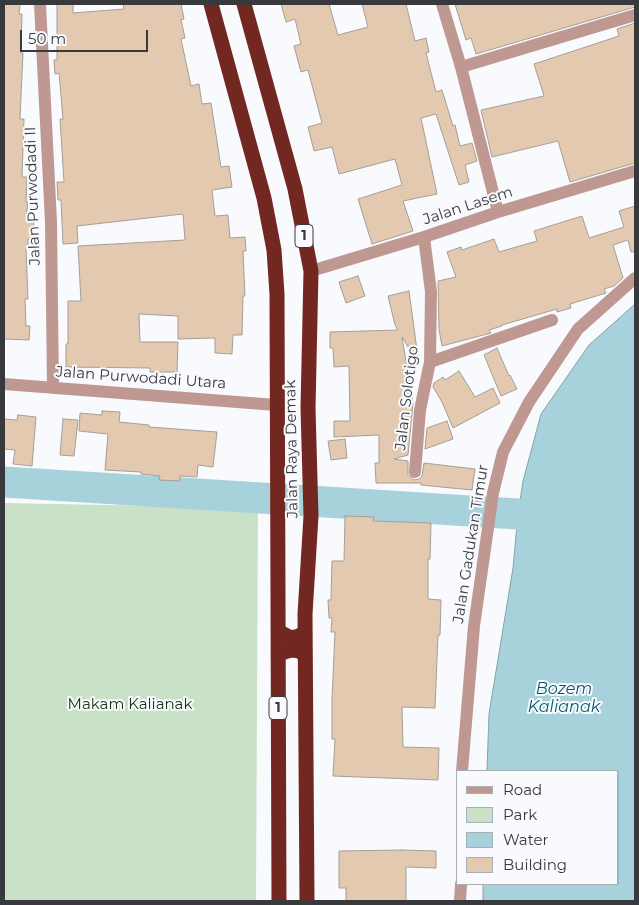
<!DOCTYPE html>
<style>
body{margin:0}
#map{position:relative;width:639px;height:905px;overflow:hidden;background:#f8fafe;font-family:Montserrat,sans-serif}
canvas{display:block}
.frame{position:absolute;inset:0;border:5px solid #37393c;pointer-events:none}
.legend{position:absolute;left:456px;top:770px;width:162px;height:115px;box-sizing:border-box;background:#f8fafe;border:1px solid #abadb0;margin:0;padding:6px 9px;list-style:none;font-size:15px;color:#37393c}
.legend li{display:flex;align-items:center;gap:10px;height:25px}
.legend b{width:25px;border:1px solid #abadb0}
.scale{position:absolute;left:20px;top:30px;width:128px;height:22px;box-sizing:border-box;border:2px solid #37393c;border-top:0;padding-left:6px;font-size:15px;line-height:18px;white-space:nowrap;color:#37393c;-webkit-text-stroke:4px #f8fafe;paint-order:stroke}
</style>
<div id="map">
<canvas width="639" height="905"></canvas>
<div class="frame"></div>
<ul class="legend">
<li><b style="height:6px;background:#bf9892"></b>Road</li>
<li><b style="height:14px;background:#c9e2c7"></b>Park</li>
<li><b style="height:14px;background:#a7d1db"></b>Water</li>
<li><b style="height:14px;background:#e3c9af"></b>Building</li>
</ul>
<div class="scale">50 m</div>
</div>
<script>
const g = document.querySelector('canvas').getContext('2d');
g.lineJoin = 'round';
function fillPath(path, color) {
  g.fillStyle = color;
  g.fill(path, 'evenodd');
}
function shape(rows) {
  const path = new Path2D();
  for (const r of rows) {
    path.moveTo(r[0], r[1]);
    for (let i = 2; i < r.length; i += 2) path.lineTo(r[i], r[i + 1]);
  }
  return path;
}
function trace(path, color, width, dash) {
  g.strokeStyle = color;
  g.lineWidth = width;
  g.lineCap = dash ? 'butt' : 'round';
  g.setLineDash(dash || []);
  g.stroke(path);
}
function label(font, color, halo, rows, align = 'center') {
  g.font = font + ' Montserrat,sans-serif';
  g.lineWidth = 4;
  g.setLineDash([]);
  g.textBaseline = 'middle';
  g.strokeStyle = halo;
  g.fillStyle = color;
  for (const [text, x, y, turn = 0] of rows) {
    g.save();
    g.translate(x, y);
    g.rotate((+turn || 0) * Math.PI / 180);
    g.textAlign = isNaN(turn) ? turn : align;
    if (halo) g.strokeText(text, 0, 0);
    g.fillText(text, 0, 0);
    g.restore();
  }
}
fillPath(shape([
 [4,503,258,508,256,901,4,901]
]), '#c9e2c7');
const water = shape([
 [635,304,635,901,483,901,483,884,618,884,618,771,487,771,489,714,513,568,518,514,523,481,541,414,589,345,635,304]
]);
fillPath(water, '#a7d1db');
trace(water, '#85a3ab', 1);
trace(shape([
 [4,482,518,514]
]), '#a7d1db', 31);
const building = shape([
 [4,4,20,4,19,14,22,14,21,53,23,53,20,119,24,119,22,177,27,177,26,202,28,202,26,218,34,218,33,239,28,239,28,247,26,248,28,299,25,299,26,326,30,326,29,340,4,339,4,4],
 [57,4,73,4,73,13,124,9,123,4,181,4,184,19,181,20,185,38,181,39,191,86,199,84,202,104,211,103,221,167,229,166,232,187,212,190,215,216,228,215,230,238,245,237,246,251,243,251,245,296,243,296,242,335,233,335,232,354,215,353,215,338,178,339,178,316,139,314,140,342,178,342,177,372,150,372,150,368,66,367,66,344,68,344,68,301,81,301,78,246,185,240,183,214,77,226,78,243,63,244,61,200,58,200,57,182,64,182,60,119,63,119,59,73,55,74,54,60,57,60,57,4],
 [281,4,329,4,338,35,368,27,362,4,406,4,415,41,426,38,429,52,426,53,436,92,442,90,453,126,455,125,460,146,472,143,477,161,465,165,469,182,459,185,436,114,421,118,437,194,403,201,413,231,372,244,358,199,402,185,395,159,339,174,332,147,314,151,308,127,322,123,308,70,301,72,294,46,301,44,295,19,286,22,281,4],
 [455,4,635,4,635,7,476,54,471,38,466,40,455,4],
 [635,23,635,163,570,182,558,141,492,157,481,110,544,96,534,64,619,36,617,29,635,23],
 [635,206,635,252,631,252,628,240,613,245,623,278,614,286,604,289,606,293,570,304,571,308,557,312,557,309,502,325,502,326,489,330,491,333,442,346,439,330,438,281,456,277,447,252,461,247,462,250,494,239,499,252,537,241,534,231,582,216,589,238,624,227,619,211,635,206],
 [358,276,365,296,346,303,339,282,358,276],
 [409,291,419,365,402,337,413,404,408,455,394,459,408,461,408,475,414,480,419,479,422,476,424,463,475,469,472,490,421,485,421,483,376,483,375,463,379,463,379,435,334,437,334,421,350,421,349,366,334,367,333,348,330,348,330,332,398,330,395,325,388,296,409,291],
 [497,348,509,376,510,375,517,389,501,396,484,355,497,348],
 [459,371,475,397,493,388,500,403,453,428,442,402,433,387,434,383,443,377,445,380,459,371],
 [102,411,120,412,119,422,149,425,149,427,217,432,213,467,198,465,197,477,180,476,180,481,159,480,160,476,141,474,141,472,105,470,108,434,79,431,80,413,102,415,102,411],
 [18,415,36,417,32,466,13,464,15,450,4,449,4,419,17,420,18,415],
 [63,419,78,420,74,456,60,455,63,419],
 [447,421,453,439,425,449,427,428,447,421],
 [345,439,347,458,331,460,328,441,345,439],
 [345,516,374,517,373,521,431,523,430,559,428,559,428,599,441,600,440,635,438,635,435,708,402,707,403,747,439,748,438,780,333,776,335,739,332,739,332,699,335,632,331,632,332,618,329,618,328,600,331,600,332,561,344,561,345,516],
 [402,850,436,851,436,868,406,867,406,901,346,901,346,888,339,888,339,851,402,850]
]);
fillPath(building, '#e3c9af');
trace(building, '#a59e97', 1);
trace(shape([
 [40,4,51,222,53,388],
 [442,4,461,67,498,212],
 [461,67,635,15],
 [311,271,424,237,498,212,635,171],
 [430,362,552,320],
 [4,384,276,405],
 [415,472,420,410,430,362,431,292,424,237],
 [462,771,474,626,493,493,503,452,529,402,578,329,635,278],
 [460,901,461,884]
]), '#bf9892', 12);
trace(shape([
 [211,4,264,198,274,250,277,294,279,901],
 [244,4,295,189,311,271,308,408,311,516,305,614,307,901],
 [278,631,291,638,299,636,305,632],
 [278,656,284,652,292,650,300,651,305,656]
]), '#722820', 15);
for (const [x, y, w] of [
 [304,236,18],
 [278,708,18]
]) {
  const box = new Path2D();
  box.roundRect(x - w / 2, y - 11.5, w, 23, 4);
  g.fillStyle = '#f8fafe';
  g.fill(box);
  trace(box, '#37393c', 1);
}
label('bold 14px', '#37393c', null, [
 ["1",304,236],
 ["1",278,708]
]);
label('15px', '#37393c', '#f8fafe', [
 ["Jalan Purwodadi II",33,196,-92],
 ["Jalan Lasem",468,206,-18],
 ["Jalan Purwodadi Utara",141,378,4],
 ["Jalan Solotigo",407,398,-83],
 ["Jalan Raya Demak",292,449,-91],
 ["Jalan Gadukan Timur",471,544,-81]
]);
label('15px', '#123711', '#f8fafe', [
 ["Makam Kalianak",130,705]
]);
label('italic 16px', '#005a68', '#f8fafe', [
 ["Bozem",564,689],
 ["Kalianak",564,707]
]);
</script>
